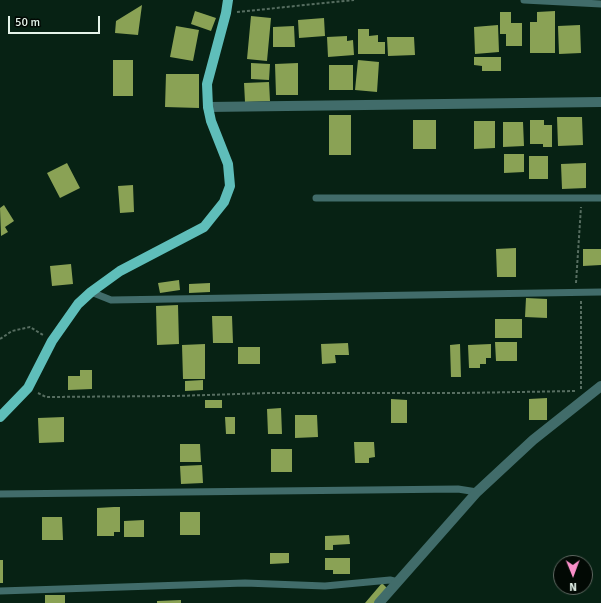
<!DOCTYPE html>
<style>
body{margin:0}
#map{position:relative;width:601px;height:603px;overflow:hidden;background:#072214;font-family:Signika,sans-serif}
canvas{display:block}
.north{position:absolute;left:553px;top:555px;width:40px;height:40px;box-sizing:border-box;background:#020904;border:1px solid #5d6760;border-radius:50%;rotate:179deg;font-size:11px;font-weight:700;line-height:16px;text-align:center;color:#e5f4ea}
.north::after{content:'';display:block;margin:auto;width:14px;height:18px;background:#f98fc9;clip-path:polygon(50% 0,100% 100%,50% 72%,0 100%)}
.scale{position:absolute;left:8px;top:16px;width:92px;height:18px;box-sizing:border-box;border:2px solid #e5f4ea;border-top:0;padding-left:5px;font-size:12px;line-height:14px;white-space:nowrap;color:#e5f4ea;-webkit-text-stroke:3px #020904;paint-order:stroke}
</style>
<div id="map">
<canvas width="601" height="603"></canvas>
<div class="north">N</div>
<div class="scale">50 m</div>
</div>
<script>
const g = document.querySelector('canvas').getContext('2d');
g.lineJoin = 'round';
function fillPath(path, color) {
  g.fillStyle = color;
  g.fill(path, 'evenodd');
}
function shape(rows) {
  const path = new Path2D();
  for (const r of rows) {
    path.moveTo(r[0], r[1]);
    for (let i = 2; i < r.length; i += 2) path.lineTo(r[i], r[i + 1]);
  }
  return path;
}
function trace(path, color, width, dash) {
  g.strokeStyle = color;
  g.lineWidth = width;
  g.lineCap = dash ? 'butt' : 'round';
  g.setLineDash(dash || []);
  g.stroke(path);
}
fillPath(shape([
 [142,5,138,35,115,33,116,21],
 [195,11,216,18,211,31,191,24],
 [555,11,555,53,530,53,530,22,537,22,537,12],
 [500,12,511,12,511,23,522,23,522,46,506,46,506,34,500,34],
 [251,16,271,18,267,61,247,59],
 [324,18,325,36,299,38,298,20],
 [498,25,499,52,475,54,474,27],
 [580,25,581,53,559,54,558,26],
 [176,26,199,30,193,61,170,57],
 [294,26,295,47,273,47,273,27],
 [358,29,369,29,369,36,378,35,378,42,385,42,385,54,358,54],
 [347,36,347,41,353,40,354,55,328,57,327,37],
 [387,37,414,37,415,55,388,56],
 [474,57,501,57,501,71,482,71,482,66,474,65],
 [113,60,133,60,133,96,113,96],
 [358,60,379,62,377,92,355,90],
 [251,63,270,64,269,80,251,79],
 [298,63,298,95,276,95,275,64],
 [329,65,353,65,353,90,329,90],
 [166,74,199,74,199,108,165,107],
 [269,82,270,101,245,102,244,83],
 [329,115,351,115,351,155,329,155],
 [557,117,582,117,583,145,558,146],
 [413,120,436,120,436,149,413,149],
 [530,120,544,120,544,125,552,125,552,147,543,147,543,144,530,144],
 [474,121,495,121,495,148,474,149],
 [503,122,523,122,524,146,503,147],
 [504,154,524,154,524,172,504,173],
 [529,156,548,156,548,179,529,179],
 [67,163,80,188,60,198,47,173],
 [586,163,586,188,562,189,561,164],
 [133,185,134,212,120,213,118,186],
 [4,205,14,221,5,227,8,232,1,236,0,208],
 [516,248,516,277,497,277,496,249],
 [583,249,601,249,601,265,583,266],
 [71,264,73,284,52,286,50,266],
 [179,280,180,290,160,293,158,283],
 [210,283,210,292,189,293,189,284],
 [526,298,547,299,547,318,525,317],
 [178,305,179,344,157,345,156,306],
 [212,316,232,316,233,343,213,343],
 [495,319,522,319,522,338,495,338],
 [495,342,517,342,517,361,496,361],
 [348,343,349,355,335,355,336,363,322,364,321,344],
 [205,344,205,379,183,379,182,345],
 [460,344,461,377,451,377,450,345],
 [491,344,491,358,486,358,486,364,480,364,480,368,469,368,468,345],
 [238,347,260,347,260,364,238,364],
 [80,370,92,370,92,389,68,390,68,376,80,376],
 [203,380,203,390,185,391,185,381],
 [547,398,547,420,529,420,529,399],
 [391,399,407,400,407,423,391,423],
 [205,400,222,400,222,408,205,408],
 [281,408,282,434,268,434,267,409],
 [295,415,317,415,318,437,295,438],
 [64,417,64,442,39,443,38,418],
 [225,417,235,417,235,434,226,434],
 [354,442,374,442,375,457,369,458,369,463,355,463],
 [180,444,200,444,201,462,180,462],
 [271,449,292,449,292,472,271,472],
 [202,465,203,483,181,484,180,466],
 [114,507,120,507,120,532,114,532,114,536,97,536,97,508],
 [180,512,200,512,200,535,180,535],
 [42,517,62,517,63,540,42,540],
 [144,520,144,537,124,537,124,521],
 [349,535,350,544,333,545,333,550,325,550,325,536],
 [270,553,289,553,289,563,270,564],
 [325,558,350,558,350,574,333,574,333,570,325,570],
 [0,560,3,560,3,583,0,583],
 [382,583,387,588,375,603,365,603],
 [45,595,65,595,65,603,45,603],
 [181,600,181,603,157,603,157,601]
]), '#8aa255');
trace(shape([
 [237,12,354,0],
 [576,283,581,207],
 [0,339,12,331,30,327,43,335],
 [581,389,581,301],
 [38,393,46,397,176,396,267,393,462,393,576,391]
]), '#576e61', 2, [3, 2]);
trace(shape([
 [524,0,601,4],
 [316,198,601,198],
 [91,292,111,300,601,292],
 [0,494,458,489,477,492],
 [0,591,245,583,325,586,390,580,398,582]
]), '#416c6a', 7);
trace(shape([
 [208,107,601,102],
 [379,603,477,492,533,440,601,386]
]), '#416c6a', 10);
trace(shape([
 [0,417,28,388,52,341,78,304,91,292,120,271,204,227,224,202,230,186,228,164,211,121,208,107,207,84,226,13,228,0]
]), '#5fbeba', 10);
</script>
